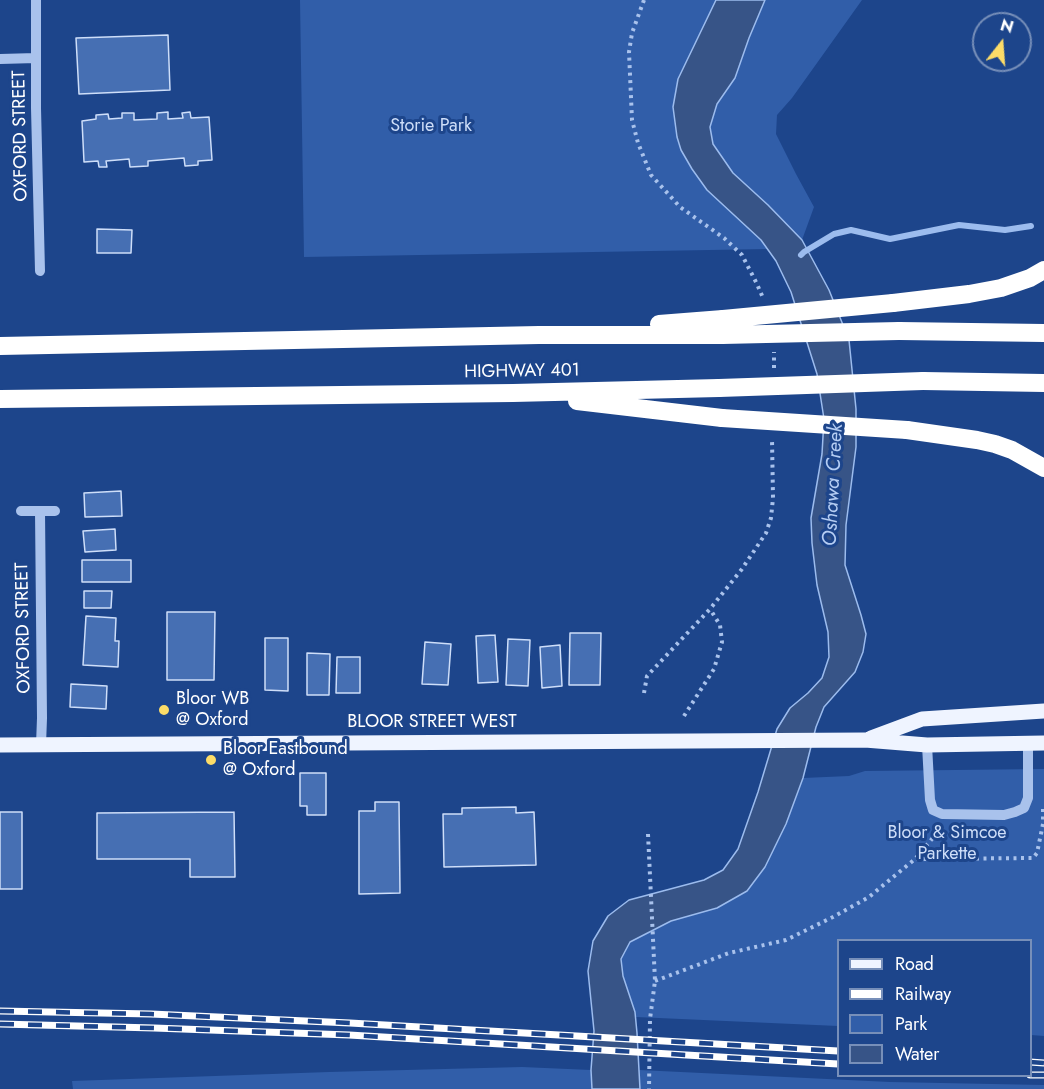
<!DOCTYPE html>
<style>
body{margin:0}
#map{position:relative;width:1044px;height:1089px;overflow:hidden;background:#1d458b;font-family:Jost,sans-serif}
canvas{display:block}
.legend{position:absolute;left:837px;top:939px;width:195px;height:138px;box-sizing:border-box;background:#1d458b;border:2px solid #778fb9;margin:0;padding:8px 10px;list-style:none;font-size:18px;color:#fff}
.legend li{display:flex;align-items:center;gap:12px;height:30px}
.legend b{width:30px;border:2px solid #778fb9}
.north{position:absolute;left:972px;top:12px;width:60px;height:60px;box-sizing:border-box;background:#1d458b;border:2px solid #778fb9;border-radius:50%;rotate:17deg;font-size:16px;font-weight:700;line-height:24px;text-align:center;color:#fff}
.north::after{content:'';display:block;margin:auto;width:21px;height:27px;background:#fcdc68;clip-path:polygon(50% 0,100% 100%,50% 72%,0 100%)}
</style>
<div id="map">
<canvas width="1044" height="1089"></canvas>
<ul class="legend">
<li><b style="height:8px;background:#eff4ff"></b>Road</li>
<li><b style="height:8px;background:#fff"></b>Railway</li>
<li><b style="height:16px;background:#315ea9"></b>Park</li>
<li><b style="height:16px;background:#375487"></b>Water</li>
</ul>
<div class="north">N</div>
</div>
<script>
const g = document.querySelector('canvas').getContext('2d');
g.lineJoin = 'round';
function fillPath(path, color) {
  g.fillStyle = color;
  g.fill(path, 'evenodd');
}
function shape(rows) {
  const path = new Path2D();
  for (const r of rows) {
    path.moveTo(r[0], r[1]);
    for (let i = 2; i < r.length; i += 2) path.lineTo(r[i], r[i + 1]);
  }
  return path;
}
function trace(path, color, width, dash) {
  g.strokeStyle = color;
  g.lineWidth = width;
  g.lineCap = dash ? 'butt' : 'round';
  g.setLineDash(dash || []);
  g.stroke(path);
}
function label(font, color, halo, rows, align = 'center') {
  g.font = font + ' Jost,sans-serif';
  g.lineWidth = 6;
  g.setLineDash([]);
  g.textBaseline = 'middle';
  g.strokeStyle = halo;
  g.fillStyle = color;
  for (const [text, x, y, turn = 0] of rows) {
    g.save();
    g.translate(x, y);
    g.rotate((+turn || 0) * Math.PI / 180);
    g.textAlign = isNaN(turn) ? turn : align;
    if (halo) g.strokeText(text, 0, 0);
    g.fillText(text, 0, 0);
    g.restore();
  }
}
fillPath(shape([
 [300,0,716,0,678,79,681,150,692,169,707,190,761,240,768,249,304,257],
 [765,0,862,0,792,98,777,115,776,134,796,174,814,207,802,240,768,205,733,173,713,144,710,127,717,104,735,78,749,38],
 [1044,769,1044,1036,1031,1035,1030,940,838,940,838,1026,636,1017,623,976,621,959,630,942,671,921,717,908,747,891,765,867,786,824,803,778,849,776,865,771],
 [522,1067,591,1070,592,1089,73,1089,72,1081,329,1072],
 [639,1070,890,1082,1044,1085,1044,1089,640,1089]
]), '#315ea9');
const water = shape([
 [716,0,765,0,749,38,735,78,717,104,710,127,713,144,733,173,768,205,802,240,829,290,849,340,856,409,856,447,846,525,845,565,861,615,866,634,863,652,855,672,824,707,816,727,803,778,786,824,765,867,747,891,717,908,671,921,630,942,621,959,623,976,635,1012,637,1033,640,1089,592,1089,591,1070,594,1031,588,971,593,941,608,916,629,900,704,880,723,870,738,849,758,792,777,729,790,708,808,693,822,678,829,657,828,632,817,585,812,543,811,518,822,454,824,419,817,374,791,292,776,261,761,240,707,190,692,169,681,150,677,137,673,107,678,79,716,0]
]);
fillPath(water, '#375487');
trace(water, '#9cbcee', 1.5);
trace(shape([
 [801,255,804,252,834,234,851,230,890,239,959,225,1005,230,1031,226]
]), '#9cbcee', 6);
const building = shape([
 [168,35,170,90,79,94,76,38,168,35],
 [168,112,168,119,183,118,182,113,190,112,191,118,209,117,212,160,198,161,198,165,185,166,184,158,148,161,148,166,130,167,129,159,106,161,107,167,99,167,98,161,84,162,82,121,96,119,96,115,108,114,109,119,122,118,122,113,134,113,134,120,157,119,157,113,168,112],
 [97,229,132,230,131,253,97,253,97,229],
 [121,491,122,516,85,517,84,493,121,491],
 [115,529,116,550,85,552,83,531,115,529],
 [82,560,131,560,131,582,82,582,82,560],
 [84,591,112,591,111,608,84,608,84,591],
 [167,612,215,612,214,680,167,680,167,612],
 [86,616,116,618,115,641,119,641,118,667,83,665,86,616],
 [570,633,601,633,600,685,569,685,570,633],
 [495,635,498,682,478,683,476,636,495,635],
 [265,638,288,638,288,691,265,690,265,638],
 [508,639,530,640,528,686,506,685,508,639],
 [425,642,451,644,448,685,422,684,425,642],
 [560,645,562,686,542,688,540,647,560,645],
 [307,653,330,654,329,695,307,695,307,653],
 [337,657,360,657,360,693,336,693,337,657],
 [71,684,107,686,106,709,70,707,71,684],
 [300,773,326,773,326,815,307,815,307,806,300,806,300,773],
 [375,802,399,802,400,893,359,894,359,811,375,811,375,802],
 [516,807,516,813,534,812,536,865,444,867,443,814,462,814,462,808,516,807],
 [0,812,22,812,22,889,0,889,0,812],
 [234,812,235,877,190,877,190,859,97,859,97,813,234,812]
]);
fillPath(building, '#466fb3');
trace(building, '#cedef9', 1.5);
trace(shape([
 [644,0,632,33,629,52,632,120,638,143,651,175,680,207,724,238,742,255,757,284,763,298],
 [774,368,774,352],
 [644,693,647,676,710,609,742,569,766,533,771,518,773,498,772,439],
 [684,716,714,669,722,642,720,625,710,609],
 [648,834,655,981,650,1019,649,1089],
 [916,859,1033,858,1037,853,1043,824,1043,805],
 [655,981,729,953,786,940,833,917,869,897,915,859,942,827]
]), '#a9c2ec', 4, [3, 4.5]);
trace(shape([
 [36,0,36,108,40,271],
 [0,59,36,58],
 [21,511,55,511],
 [40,511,42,718,41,745],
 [927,745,930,800,933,810,942,814,1004,815,1015,812,1024,808,1028,798,1028,743]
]), '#a9c2ec', 10);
trace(shape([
 [871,738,922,719,1044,711],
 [0,745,865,740,927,745,1044,743]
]), '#eff4ff', 15);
trace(shape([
 [893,303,969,294,1001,288,1030,278,1044,270],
 [659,324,723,319],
 [899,331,1044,333],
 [0,346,539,335,722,335],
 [923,381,1044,383],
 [0,399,513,393,719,388],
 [577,401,722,418],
 [907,430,977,440,995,444,1012,450,1044,468]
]), '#fff', 18);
const rail = shape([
 [0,1011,151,1014,350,1023,838,1051],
 [0,1024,154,1028,349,1035,838,1064],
 [1030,1062,1044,1063],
 [1030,1075,1044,1075]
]);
trace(rail, '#fff', 7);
trace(rail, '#1d458b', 4.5, [14]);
trace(shape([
 [723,319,893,303],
 [722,335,899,331],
 [719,388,923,381],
 [722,418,907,430]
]), '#fff', 18);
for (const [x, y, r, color] of [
 [164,710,6,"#fcdc68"],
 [211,760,6,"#fcdc68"]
]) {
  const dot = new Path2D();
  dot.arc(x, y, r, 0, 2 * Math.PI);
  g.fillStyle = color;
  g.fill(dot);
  trace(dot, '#1d458b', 2);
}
label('18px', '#cedef9', '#1d458b', [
 ["Storie Park",431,127],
 ["Bloor & Simcoe",947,834],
 ["Parkette",947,855]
]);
label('18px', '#fff', '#1d458b', [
 ["OXFORD STREET",21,136,-91],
 ["HIGHWAY 401",522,372,-1],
 ["OXFORD STREET",24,628,-91],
 ["BLOOR STREET WEST",432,723]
]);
label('18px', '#fff', '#1d458b', [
 ["Bloor WB",176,700],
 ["@ Oxford",176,721],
 ["Bloor Eastbound",223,750],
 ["@ Oxford",223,771]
], 'left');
label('italic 20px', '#b5cdf3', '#1d458b', [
 ["Oshawa Creek",834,485,-87]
]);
</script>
